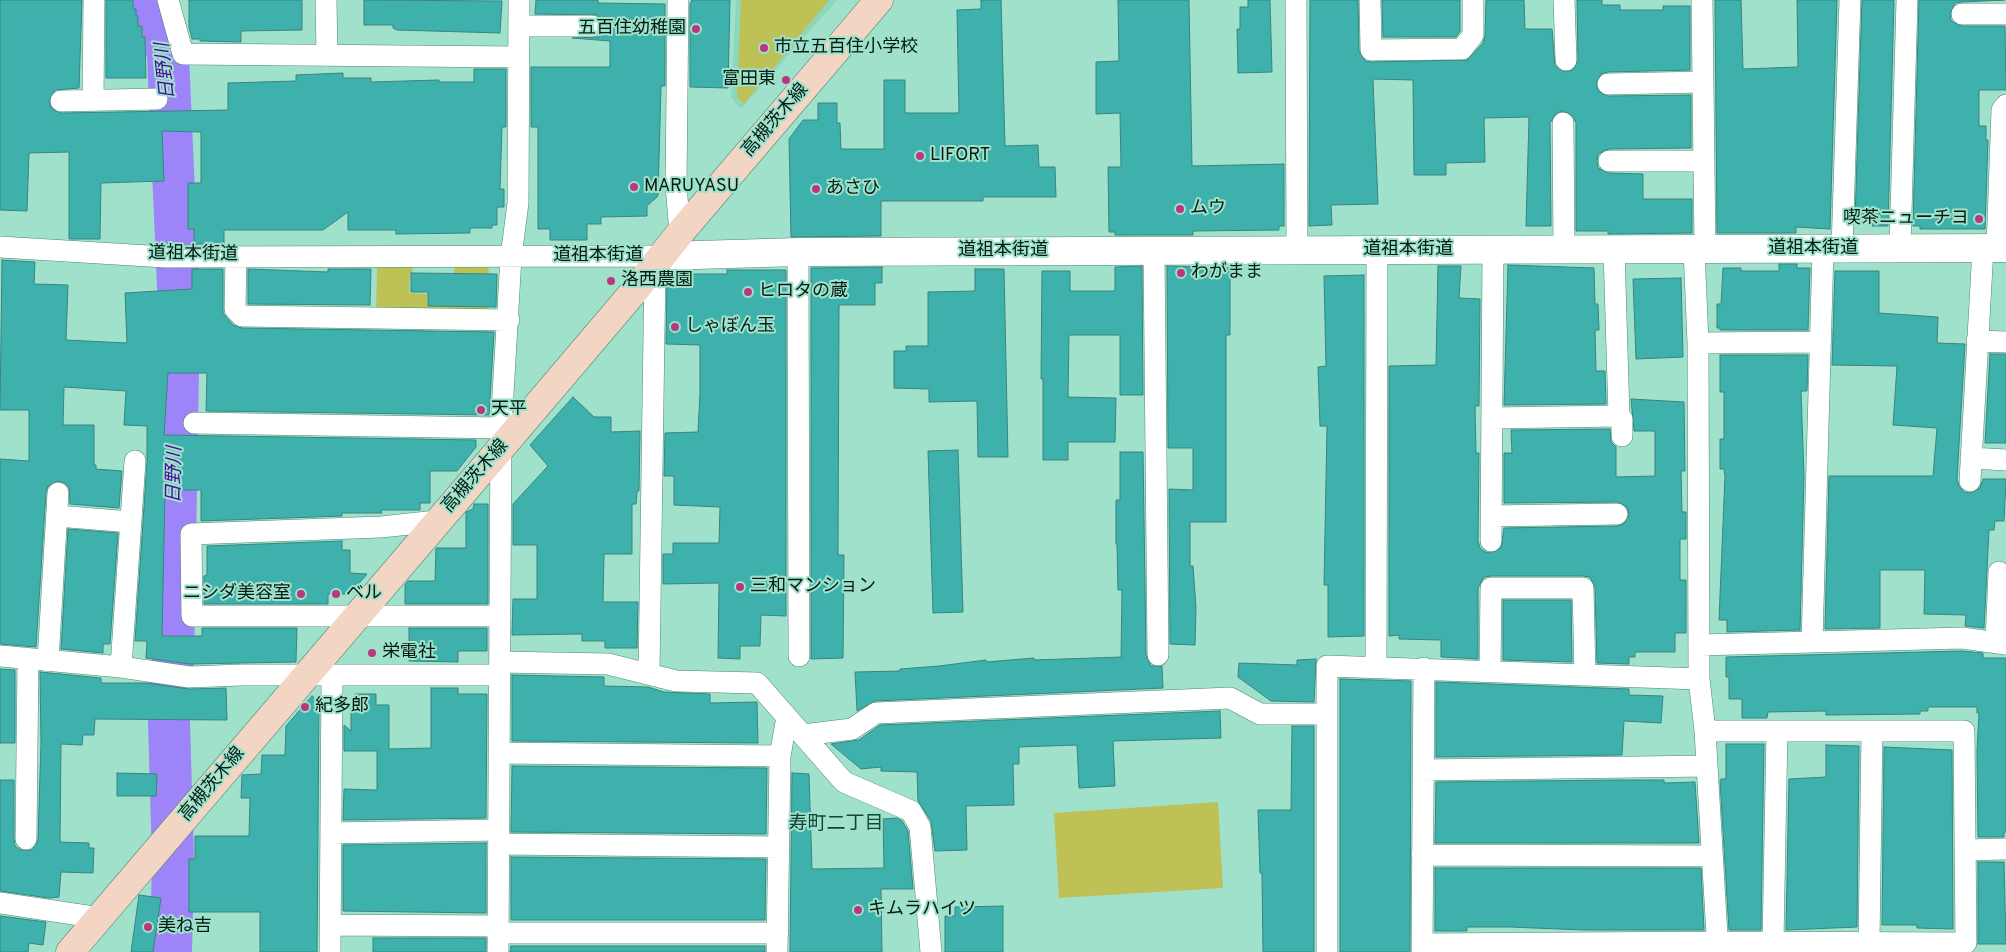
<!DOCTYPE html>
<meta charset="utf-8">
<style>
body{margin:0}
canvas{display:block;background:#9fe1ca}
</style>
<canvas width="2006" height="952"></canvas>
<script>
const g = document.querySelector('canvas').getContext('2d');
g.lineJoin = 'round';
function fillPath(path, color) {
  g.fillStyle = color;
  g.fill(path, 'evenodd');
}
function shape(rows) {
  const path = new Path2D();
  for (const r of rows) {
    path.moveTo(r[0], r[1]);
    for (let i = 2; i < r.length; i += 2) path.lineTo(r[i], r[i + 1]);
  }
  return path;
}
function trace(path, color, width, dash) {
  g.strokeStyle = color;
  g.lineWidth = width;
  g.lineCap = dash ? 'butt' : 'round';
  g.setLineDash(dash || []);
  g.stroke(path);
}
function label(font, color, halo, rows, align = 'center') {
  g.font = font + ' Overpass,"Noto Sans JP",sans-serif';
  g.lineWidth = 4;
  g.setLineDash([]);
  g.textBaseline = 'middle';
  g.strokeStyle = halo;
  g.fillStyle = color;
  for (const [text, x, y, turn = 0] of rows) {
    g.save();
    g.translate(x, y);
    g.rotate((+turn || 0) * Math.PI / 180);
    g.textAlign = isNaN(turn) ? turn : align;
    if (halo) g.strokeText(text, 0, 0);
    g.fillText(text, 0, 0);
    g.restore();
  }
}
fillPath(shape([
 [736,0,837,0,741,109,731,97]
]), '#8cd7be');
fillPath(shape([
 [741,0,829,0,744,104,737,97],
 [455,264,484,264,489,270,487,312,376,311,377,266,413,266,412,273,410,273,409,293,427,294,427,304,473,307,473,274,454,273],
 [1218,802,1223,888,1059,898,1054,813]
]), '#bec256');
trace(shape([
 [153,0,168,55,179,309,173,663,168,687,173,860,171,952]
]), '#9d84f9', 42);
const building = shape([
 [0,0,82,0,79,88,55,90,49,101,51,108,61,113,228,110,228,83,296,81,296,75,343,73,343,78,371,78,371,82,439,80,439,82,474,82,474,69,506,69,506,127,502,127,500,189,504,189,504,207,497,207,497,225,492,225,492,228,470,228,470,233,396,234,396,230,348,230,348,212,323,230,224,230,224,244,194,244,194,229,188,229,188,183,201,183,201,132,162,131,164,181,101,183,100,239,69,239,69,152,29,153,27,211,0,210,0,0],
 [106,0,133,0,133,9,136,9,136,16,138,16,138,26,142,26,142,37,145,37,146,78,106,78,106,0],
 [189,0,302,0,302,30,241,31,241,42,200,41,200,39,192,39,189,27,189,0],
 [364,0,502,1,500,33,397,30,393,28,393,25,364,25,364,0],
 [536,0,598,0,598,3,665,4,665,86,661,86,658,196,647,206,647,216,601,217,601,224,587,224,587,240,550,240,550,229,538,229,538,127,531,127,531,67,610,67,610,41,572,38,599,37,604,26,598,15,535,14,536,0],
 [692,0,730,0,728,88,690,87,690,4,692,0],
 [981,0,1001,0,1005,146,1038,145,1039,167,1055,167,1056,197,983,197,983,201,881,201,881,236,791,237,789,139,803,120,818,120,818,103,837,103,837,123,840,123,841,149,884,149,884,80,905,80,905,113,959,113,957,10,981,9,981,0],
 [1118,0,1189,0,1192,166,1284,164,1284,226,1279,226,1279,230,1193,231,1193,235,1115,235,1115,232,1109,232,1108,167,1121,167,1120,113,1096,114,1096,62,1119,61,1118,0],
 [1248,0,1270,0,1272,72,1238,73,1237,29,1240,29,1240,7,1248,7,1248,0],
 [1310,0,1358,0,1359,51,1365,61,1371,62,1467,60,1483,43,1485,36,1486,0,1524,0,1525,29,1552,29,1555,66,1566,72,1573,70,1578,60,1577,0,1602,0,1602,5,1620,5,1620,10,1663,10,1663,6,1690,6,1690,70,1608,72,1601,74,1596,84,1598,91,1608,96,1691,95,1691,148,1609,149,1598,154,1597,161,1598,168,1609,173,1643,174,1643,199,1692,199,1692,233,1608,234,1608,231,1576,231,1576,123,1573,116,1563,111,1556,113,1550,123,1551,226,1526,226,1529,117,1484,118,1485,162,1446,163,1446,175,1414,175,1413,80,1373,79,1378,204,1331,205,1332,225,1309,226,1310,0],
 [1382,0,1460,0,1460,31,1456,37,1383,37,1382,0],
 [1715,0,1741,0,1743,69,1798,67,1797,0,1837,0,1830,229,1796,227,1796,233,1717,233,1715,0],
 [1862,0,1894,0,1888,226,1872,226,1873,221,1855,221,1862,0],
 [1919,0,2005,0,1962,2,1955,3,1950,14,1951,21,1962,26,2005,26,2006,90,1979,90,1979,126,1986,126,1986,140,1988,140,1985,229,1920,229,1920,226,1913,226,1919,0],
 [2,260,35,262,34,284,68,285,66,340,127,343,125,293,192,289,192,269,223,269,223,313,233,325,242,328,494,332,489,415,206,411,207,373,168,373,164,435,476,440,476,447,457,471,430,471,430,503,420,503,420,510,381,510,382,513,342,513,342,516,201,521,201,490,165,490,162,636,202,636,202,628,297,628,296,662,190,664,146,658,147,641,135,641,147,462,147,426,124,425,126,391,64,387,63,425,94,425,94,465,96,465,96,469,122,471,119,508,70,504,69,488,65,483,58,481,48,486,46,492,36,647,0,644,0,459,29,461,29,410,0,410,2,260],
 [1779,264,1797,264,1797,268,1810,268,1808,330,1720,330,1720,328,1717,328,1717,304,1721,304,1723,268,1741,268,1741,271,1779,271,1779,264],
 [1508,265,1594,268,1595,304,1598,304,1599,330,1595,330,1596,371,1605,371,1606,404,1504,405,1508,265],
 [1142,266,1143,395,1120,395,1120,335,1069,335,1068,397,1116,398,1115,442,1068,442,1068,460,1043,460,1043,379,1041,379,1042,271,1070,271,1070,291,1115,291,1115,267,1142,266],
 [1167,266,1230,268,1230,335,1226,335,1226,522,1190,522,1190,566,1193,566,1196,608,1195,645,1170,644,1169,489,1193,490,1193,448,1168,448,1167,266],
 [1438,266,1461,266,1459,298,1480,299,1479,406,1475,406,1476,453,1479,453,1478,541,1480,548,1485,552,1491,553,1501,548,1504,528,1617,526,1624,524,1629,514,1627,507,1617,502,1504,503,1504,453,1512,453,1511,430,1610,429,1611,442,1616,447,1616,477,1655,476,1655,431,1634,431,1631,399,1684,402,1685,471,1681,471,1682,512,1686,512,1686,539,1680,539,1680,580,1686,580,1686,633,1675,633,1675,652,1635,652,1635,657,1629,657,1629,664,1597,663,1595,587,1590,577,1583,576,1491,576,1484,577,1478,588,1478,659,1441,657,1441,640,1399,639,1399,635,1389,636,1389,366,1436,365,1438,266],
 [882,267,882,283,875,283,875,305,839,305,838,555,844,555,843,658,811,659,811,268,882,267],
 [248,269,328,272,328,269,371,269,370,305,248,304,248,269],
 [975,269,1004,269,1008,457,978,457,977,401,929,402,929,389,894,388,894,351,906,351,906,346,928,346,928,292,975,291,975,269],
 [727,270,786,270,786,616,761,615,760,646,740,646,740,659,718,658,719,583,663,584,663,554,673,554,673,543,719,543,720,507,674,505,674,476,664,476,665,433,698,432,700,393,700,345,666,344,667,277,670,274,727,274,727,270],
 [1835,271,1879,271,1879,313,1938,317,1937,343,1965,344,1957,479,1959,486,1964,492,1970,493,1980,488,1983,479,2006,479,2004,521,1995,521,1994,530,1989,530,1984,628,1965,626,1966,615,1924,614,1925,570,1880,570,1880,628,1825,629,1829,476,1933,476,1937,428,1893,425,1897,366,1832,365,1835,271],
 [411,273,497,274,496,307,428,306,428,292,411,292,411,273],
 [1364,275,1364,636,1328,637,1328,585,1324,585,1327,426,1320,426,1318,367,1326,366,1324,276,1364,275],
 [1681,278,1683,357,1636,359,1633,279,1681,278],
 [1990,354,2006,354,2006,443,1985,443,1990,354],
 [1720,355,1808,355,1807,391,1801,391,1804,476,1800,630,1727,632,1727,620,1719,620,1725,476,1724,469,1720,469,1720,439,1724,439,1724,392,1720,392,1720,355],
 [573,397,594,417,611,417,611,432,640,431,639,491,637,491,636,504,632,504,632,554,604,554,603,602,638,602,637,648,605,648,605,641,582,641,582,634,512,635,513,599,537,599,537,545,513,545,513,504,548,466,530,445,573,397],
 [958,450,963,612,933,613,928,451,958,450],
 [1120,452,1143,452,1146,655,1151,666,1162,666,1163,688,875,701,857,711,855,672,900,671,900,669,939,666,986,660,986,662,1034,658,1034,660,1121,657,1122,590,1118,590,1117,544,1116,544,1116,500,1120,500,1120,452],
 [474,504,488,504,488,604,405,604,405,585,408,581,435,581,436,548,466,548,466,512,473,509,474,504],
 [68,529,118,533,110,644,103,644,103,653,61,649,68,529],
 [342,541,342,550,350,550,350,573,367,574,350,594,328,594,328,604,204,604,204,576,207,575,207,546,342,541],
 [1503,600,1571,600,1572,662,1503,660,1503,600],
 [409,628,487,628,487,651,458,651,458,662,409,661,409,628],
 [1961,651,1983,653,1983,658,2006,658,2006,832,2004,832,2004,837,1978,837,1977,751,1979,713,1977,713,1977,707,1928,707,1928,711,1920,711,1920,714,1826,715,1826,711,1768,712,1767,718,1742,718,1742,699,1729,699,1729,677,1726,677,1726,657,1961,651],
 [1316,659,1314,702,1271,701,1238,677,1239,663,1297,665,1297,660,1316,659],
 [0,669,15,670,15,743,0,743,0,669],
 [40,672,101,678,101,683,145,683,189,689,226,688,227,720,95,719,94,735,83,735,82,745,61,744,60,842,89,843,89,848,94,848,93,873,61,872,59,897,49,898,0,891,0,780,14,780,14,839,15,846,20,850,32,850,38,840,41,743,40,672],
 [512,675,604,677,604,686,648,687,664,692,710,694,710,703,757,702,758,743,512,741,512,675],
 [1340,679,1411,681,1410,952,1340,952,1340,679],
 [1436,682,1629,689,1629,695,1663,696,1661,723,1624,721,1622,755,1436,757,1436,682],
 [431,688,458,688,458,694,487,694,486,818,343,820,344,789,377,790,377,751,344,751,344,725,351,731,351,703,354,703,355,694,376,694,376,705,389,705,389,749,431,748,431,688],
 [312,696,319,703,317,952,260,952,260,912,189,912,189,859,195,859,195,836,249,836,250,798,241,798,242,775,261,774,262,755,285,755,286,726,312,696],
 [1220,711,1221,738,1113,741,1115,786,1079,788,1077,745,1019,747,1019,764,1013,764,1014,805,966,806,967,850,935,851,931,821,918,801,917,772,881,771,881,767,861,769,831,744,859,740,880,725,1220,711],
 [1292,726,1314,726,1314,952,1263,952,1262,873,1260,873,1258,810,1291,810,1292,726],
 [1726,744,1764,744,1761,930,1729,930,1720,781,1721,779,1726,779,1726,744],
 [1826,745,1859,746,1857,927,1786,930,1789,779,1826,777,1826,745],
 [1884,747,1952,750,1953,929,1917,928,1917,925,1882,925,1884,747],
 [512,766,767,768,766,834,511,832,512,766],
 [117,773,157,774,156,796,117,796,117,773],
 [792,773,809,774,812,869,884,868,883,819,897,818,902,821,908,831,913,889,881,889,882,952,790,952,792,773],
 [1621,780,1664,780,1664,783,1695,782,1699,843,1435,843,1436,782,1621,780],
 [486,843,486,913,343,911,343,845,486,843],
 [511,857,766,859,765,920,511,920,511,857],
 [1978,862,2004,862,2006,944,1978,944,1978,862],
 [1435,868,1701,868,1704,930,1584,930,1510,927,1467,927,1467,931,1435,931,1435,868],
 [139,895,161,898,153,952,131,952,139,895],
 [1003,906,1003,952,945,952,945,916,955,916,955,907,1003,906],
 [0,916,46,922,43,945,29,943,28,952,0,952,0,916],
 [373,938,486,938,486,952,373,952,373,938],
 [511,946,765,946,765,952,510,952,511,946]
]);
fillPath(building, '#3eb1ac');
trace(building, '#3a8480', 1);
const minor = shape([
 [168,0,183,54,519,57],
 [326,0,327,56],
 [678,0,676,185,680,233],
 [1296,0,1297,250],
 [1370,0,1371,50,1462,49,1473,35,1473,0],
 [1564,0,1566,60],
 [1702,0,1705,250],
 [1962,14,2006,14],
 [519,26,592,26],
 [1608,84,1703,82],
 [93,100,94,0],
 [61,101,157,99],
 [1563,123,1564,250],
 [1609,161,1704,161],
 [0,247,165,257,663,256],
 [1997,248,2002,110,2006,105],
 [1842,249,1850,0],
 [1900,249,1907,0],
 [1614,250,1619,416,1622,419,1622,436],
 [1694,250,1698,343,1699,679,1705,731,1718,952],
 [1154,251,1158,655],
 [798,252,799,656],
 [236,256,235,309,242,316,509,320],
 [1977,341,2006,342],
 [1698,343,1820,342],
 [1492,418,1619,416],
 [194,423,501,428],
 [1971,458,2006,460],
 [1970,481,1983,248],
 [57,516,131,522],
 [1491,516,1617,514],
 [437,521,381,527,191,534,192,616,500,616],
 [1491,541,1493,250],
 [1812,642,1823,249],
 [1996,643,1999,572],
 [1700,645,1962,638,2006,644],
 [0,656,121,667,189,677,242,675,500,675],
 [48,661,58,493],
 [500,662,608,664,676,681,757,683,844,782,911,811,920,827,931,952],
 [121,667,135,461],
 [1376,667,1377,250],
 [1490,671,1491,588,1583,588,1585,675],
 [649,674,655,265],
 [803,735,852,729,876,713,1230,698,1260,714,1327,714],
 [499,753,780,756],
 [1423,770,1707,766],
 [331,833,499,830],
 [26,839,28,659],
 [499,844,779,847],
 [1965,850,2006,849],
 [1422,855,1712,856],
 [0,903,100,918],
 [330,925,498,926],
 [498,933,778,933],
 [1773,942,1777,731],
 [1869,942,1872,731],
 [1422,944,1718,942,1966,943,1964,731,1705,731],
 [330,952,332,676],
 [498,952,501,428,511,257,518,203,519,0],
 [777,952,780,756,787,717],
 [1327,952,1327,666,1699,679],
 [1422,952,1424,668]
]);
const tertiary = shape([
 [663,256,798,252,2006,248]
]);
const secondary = shape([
 [70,952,501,448,631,295,680,233,879,0]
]);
trace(minor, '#4a8a76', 22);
trace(tertiary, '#4a8a76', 29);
trace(secondary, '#4a8a76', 29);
trace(minor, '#fff', 21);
trace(tertiary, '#fff', 28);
trace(secondary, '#f2d5c2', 28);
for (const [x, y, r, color] of [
 [696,29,5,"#b9377e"],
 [764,48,5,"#b9377e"],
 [786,80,5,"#b9377e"],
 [920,156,5,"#b9377e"],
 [634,187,5,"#b9377e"],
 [816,189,5,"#b9377e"],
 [1180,209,5,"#b9377e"],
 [1979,219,5,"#b9377e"],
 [1181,273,5,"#b9377e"],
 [611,281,5,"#b9377e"],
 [748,292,5,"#b9377e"],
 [675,327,5,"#b9377e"],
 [481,410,5,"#b9377e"],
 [740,587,5,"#b9377e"],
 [301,594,5,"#b9377e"],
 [336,594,5,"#b9377e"],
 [372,653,5,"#b9377e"],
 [305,707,5,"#b9377e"],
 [858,910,5,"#b9377e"],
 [148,927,5,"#b9377e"]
]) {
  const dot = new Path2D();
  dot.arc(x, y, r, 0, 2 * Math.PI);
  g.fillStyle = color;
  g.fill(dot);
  trace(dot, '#9fe1ca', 2);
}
label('18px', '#021c14', '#9fe1ca', [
 ["五百住幼稚園",686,29,"right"],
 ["市立五百住小学校",774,48],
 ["富田東",776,80,"right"],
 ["LIFORT",930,156],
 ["MARUYASU",644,187],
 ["あさひ",826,189],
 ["ムウ",1190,209],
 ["喫茶ニューチヨ",1969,219,"right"],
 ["わがまま",1191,273],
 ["洛西農園",621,281],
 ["ヒロタの蔵",758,292],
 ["しゃぼん玉",685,327],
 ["天平",491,410],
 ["三和マンション",750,587],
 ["ニシダ美容室",291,594,"right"],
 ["ベル",346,594],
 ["栄電社",382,653],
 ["紀多郎",315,707],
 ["キムラハイツ",868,910],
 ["美ね吉",158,927]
], 'left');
label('18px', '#021c14', '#9fe1ca', [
 ["高槻茨木線",776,121,-49],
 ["道祖本街道",1813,249],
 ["道祖本街道",1408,250],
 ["道祖本街道",1003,251],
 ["道祖本街道",193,255,1],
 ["道祖本街道",598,256],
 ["高槻茨木線",476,477,-49],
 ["高槻茨木線",213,785,-50]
]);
label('italic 19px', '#470a9c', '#9fe1ca', [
 ["日野川",167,71,-96],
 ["日野川",176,475,-89]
]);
label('19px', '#134638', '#9fe1ca', [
 ["寿町二丁目",836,825]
]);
</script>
